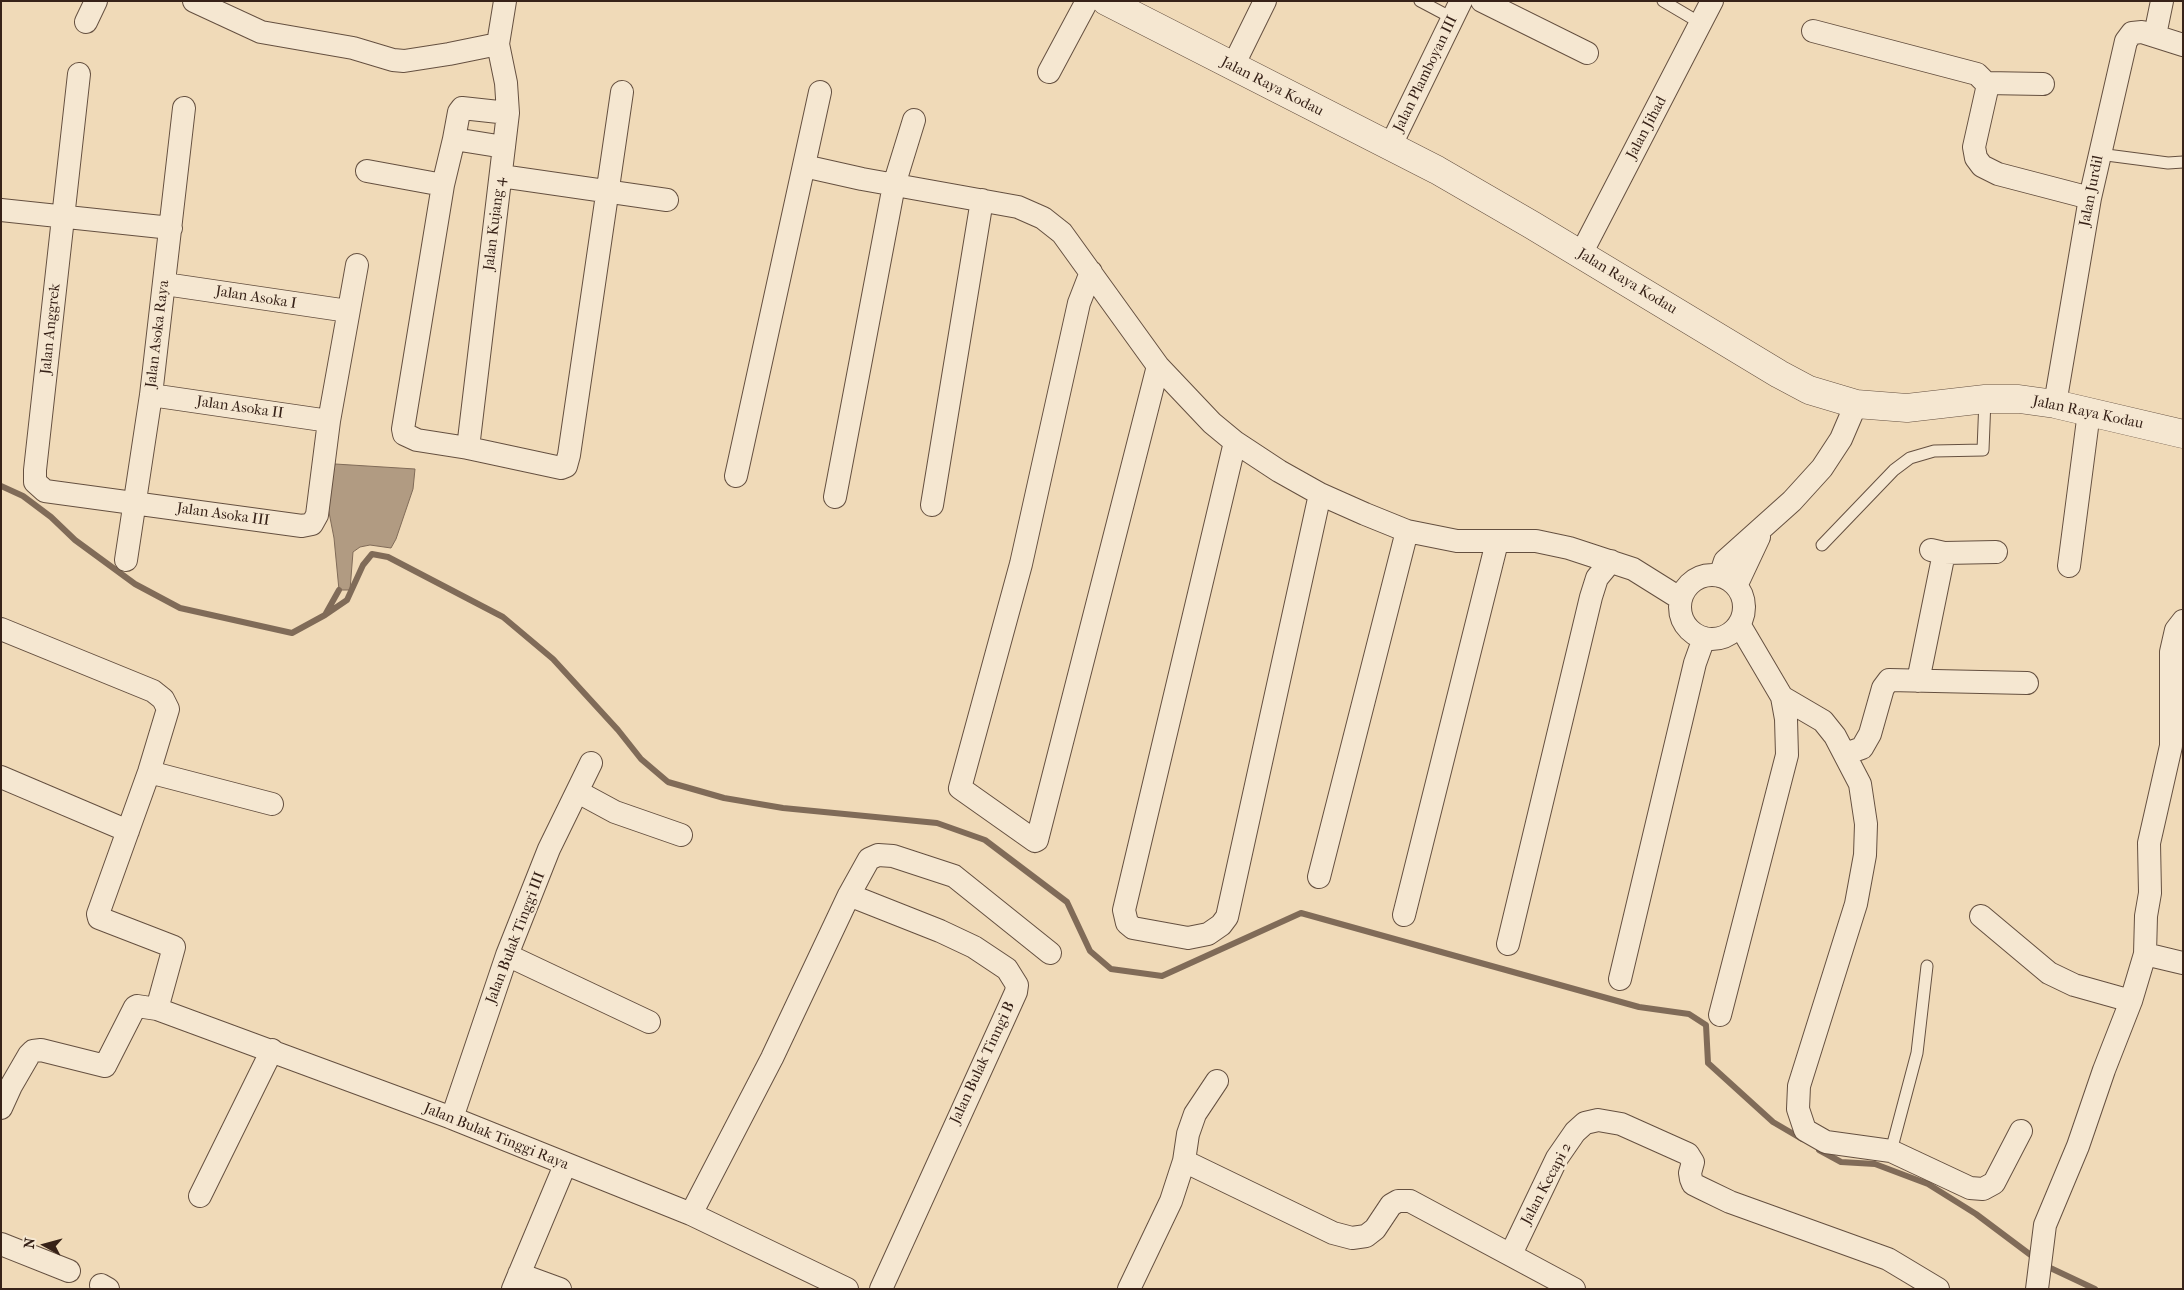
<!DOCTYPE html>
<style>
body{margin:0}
#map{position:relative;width:2184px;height:1290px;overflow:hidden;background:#f0dab8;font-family:"IM FELL French Canon",serif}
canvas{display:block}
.frame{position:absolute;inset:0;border:2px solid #372218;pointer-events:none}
.north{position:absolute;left:20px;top:1220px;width:50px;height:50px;-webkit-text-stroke:4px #f5e7d1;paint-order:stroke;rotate:277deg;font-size:14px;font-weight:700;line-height:20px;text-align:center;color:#372218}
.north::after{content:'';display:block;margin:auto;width:18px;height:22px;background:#372218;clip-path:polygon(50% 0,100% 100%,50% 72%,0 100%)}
</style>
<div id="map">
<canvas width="2184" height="1290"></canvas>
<div class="frame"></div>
<div class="north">N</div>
</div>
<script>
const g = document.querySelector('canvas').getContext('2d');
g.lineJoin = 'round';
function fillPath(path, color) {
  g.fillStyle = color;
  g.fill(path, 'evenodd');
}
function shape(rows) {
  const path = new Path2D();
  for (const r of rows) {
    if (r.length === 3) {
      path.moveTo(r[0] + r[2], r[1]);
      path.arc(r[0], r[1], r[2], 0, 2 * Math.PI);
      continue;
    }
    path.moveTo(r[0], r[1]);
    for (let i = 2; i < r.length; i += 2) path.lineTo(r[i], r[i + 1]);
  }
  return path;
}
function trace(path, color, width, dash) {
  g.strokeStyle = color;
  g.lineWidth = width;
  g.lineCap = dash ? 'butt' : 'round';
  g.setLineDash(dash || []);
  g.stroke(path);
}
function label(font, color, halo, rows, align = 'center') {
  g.font = font + ' "IM FELL French Canon",serif';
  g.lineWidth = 4.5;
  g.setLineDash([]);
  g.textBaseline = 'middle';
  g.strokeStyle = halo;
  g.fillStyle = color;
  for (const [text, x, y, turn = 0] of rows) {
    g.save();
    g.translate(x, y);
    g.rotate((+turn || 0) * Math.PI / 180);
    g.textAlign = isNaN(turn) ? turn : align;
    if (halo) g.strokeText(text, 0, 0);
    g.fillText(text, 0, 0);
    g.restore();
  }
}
const water = shape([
 [335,464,415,469,413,489,396,539,391,548,370,545,360,547,353,552,350,590,339,590,334,538,327,502,335,464]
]);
fillPath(water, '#b19b82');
trace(water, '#806b58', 1);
trace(shape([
 [1,486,23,496,51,517,75,540,135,584,180,608,292,633,325,615,339,590],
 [325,615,347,600,363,565,372,554,388,557,503,617,553,659,618,730,641,759,668,782,724,798,783,808,937,823,985,840,1067,902,1090,951,1111,969,1162,976,1301,913,1639,1007,1689,1014,1706,1025,1708,1063,1773,1122,1802,1139],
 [1819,1150,1841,1162,1875,1164,1928,1184,1976,1214,2036,1259],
 [2044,1265,2095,1289]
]), '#806b58', 6);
const service = shape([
 [1420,1,1454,19],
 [1663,1,1702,24],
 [2099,154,2168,163,2183,162],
 [1822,545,1894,470,1910,458,1934,451,1983,450,1985,399],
 [1891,1151,1917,1053,1927,966]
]);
const minor = shape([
 [194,1,261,32,353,48,393,60,404,61,449,54,498,44],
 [1482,1,1587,53],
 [86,22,96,1],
 [1813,31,1977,74,1986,83,1987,89,1974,147,1976,158,1982,166,1998,174,2090,198],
 [2155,35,2162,1],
 [1233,66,1265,1],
 [1049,72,1087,1],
 [79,74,35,470,35,482,45,491,302,526,312,524,317,515,329,421,357,265],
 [1986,83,2043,84],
 [454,139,459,112,462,108,508,113],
 [504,147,454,139,443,185,403,429,404,434,417,440,468,448,561,468,566,466,569,455,622,92],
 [1390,147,1461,1],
 [804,166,862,179,1018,207,1043,218,1062,233,1158,366,1212,423,1235,442,1279,471,1320,494,1365,514,1407,531,1457,541,1536,541,1569,548,1633,569,1681,599],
 [367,171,443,185],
 [501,176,667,200],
 [1,210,171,228],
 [1581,254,1712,1],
 [1091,272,1079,303,1021,564,960,788,1035,841,1037,840,1158,366],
 [165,284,348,311],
 [151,395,329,421],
 [2055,404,2090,198,2126,41,2132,33,2142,32,2183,45],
 [1235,442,1124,910,1127,923,1133,928,1188,938,1208,934,1221,925,1227,917,1320,494],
 [468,448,508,113,506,83,498,44,505,1],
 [736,476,820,92],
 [835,497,894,185,914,120],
 [932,505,982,200],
 [1931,550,1944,553,1996,552],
 [126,560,151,395,184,108],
 [2069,566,2089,412],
 [1712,607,32],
 [1720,576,1725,561,1792,501,1822,468,1841,439,1856,404],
 [1736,586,1759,537],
 [1,629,153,691,163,699,168,709,149,772,98,914,99,918,174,947,157,1009],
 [1918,681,1944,553],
 [1782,697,1823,721,1835,736,1860,784,1866,824,1865,855,1856,904,1799,1086,1798,1109,1805,1130,1826,1142,1891,1151,1970,1188,1983,1189,1994,1183,2021,1131],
 [1845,754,1862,748,1870,734,1883,688,1889,680,2027,683],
 [149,772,272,804],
 [1,777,128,831],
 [578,792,615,812,681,835],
 [1319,877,1407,531],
 [849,895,940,931,974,947,1007,969,1017,985,1016,992,1002,1023,881,1289],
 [1404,915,1497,542],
 [1981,916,2049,973,2074,985,2131,1001],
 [1508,944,1591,597,1597,578,1611,561],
 [2145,954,2183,963],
 [507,955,649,1022],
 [1620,979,1695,663,1704,638],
 [1720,1015,1787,755,1786,719,1782,697,1739,624],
 [1,1108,11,1086,29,1055,33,1051,41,1050,105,1066,135,1007,137,1006,157,1009,452,1118,691,1214,847,1289],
 [452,1118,507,955,549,849,591,763],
 [1184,1161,1333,1233,1352,1238,1366,1236,1375,1229,1391,1205,1398,1201,1410,1201,1574,1289],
 [200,1196,272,1050],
 [691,1214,772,1058,849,895,869,859,878,855,893,856,954,876,1050,953],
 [1,1244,69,1271],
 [1511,1254,1557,1158,1575,1132,1585,1123,1598,1120,1621,1124,1688,1154,1693,1162,1690,1173,1691,1179,1693,1184,1701,1188,1730,1202,1888,1259,1938,1289],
 [519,1274,560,1289],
 [101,1285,108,1289],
 [513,1289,565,1165],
 [1129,1289,1171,1201,1184,1161,1188,1134,1195,1114,1217,1081],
 [2037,1289,2045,1225,2078,1146,2104,1070,2131,1001,2145,954,2146,916,2150,893,2149,843,2171,746,2171,652,2176,630,2183,621]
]);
const tertiary = shape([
 [1106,1,1437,170,1532,225,1779,374,1809,390,1856,404,1907,408,1985,399,2019,399,2055,404,2183,434]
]);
trace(service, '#655040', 13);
trace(minor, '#655040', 24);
trace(tertiary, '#655040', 29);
trace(service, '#f5e7d1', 11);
trace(minor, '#f5e7d1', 22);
trace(tertiary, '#f5e7d1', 28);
label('15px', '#372218', '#f5e7d1', [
 ["Jalan Plamboyan III",1426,74,-64],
 ["Jalan Raya Kodau",1272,87,27],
 ["Jalan Jihad",1647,128,-62],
 ["Jalan Jurdil",2092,191,-79],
 ["Jalan Kujang 4",495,224,-83],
 ["Jalan Raya Kodau",1627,282,31],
 ["Jalan Asoka I",256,298,9],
 ["Jalan Anggrek",51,329,-84],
 ["Jalan Asoka Raya",158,334,-83],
 ["Jalan Asoka II",240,408,8],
 ["Jalan Raya Kodau",2088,413,12],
 ["Jalan Asoka III",223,515,8],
 ["Jalan Bulak Tinggi III",516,938,-69],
 ["Jalan Bulak Tinngi B",983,1063,-65],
 ["Jalan Bulak Tinggi Raya",496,1137,22],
 ["Jalan Kecapi 2",1547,1184,-62]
]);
</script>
